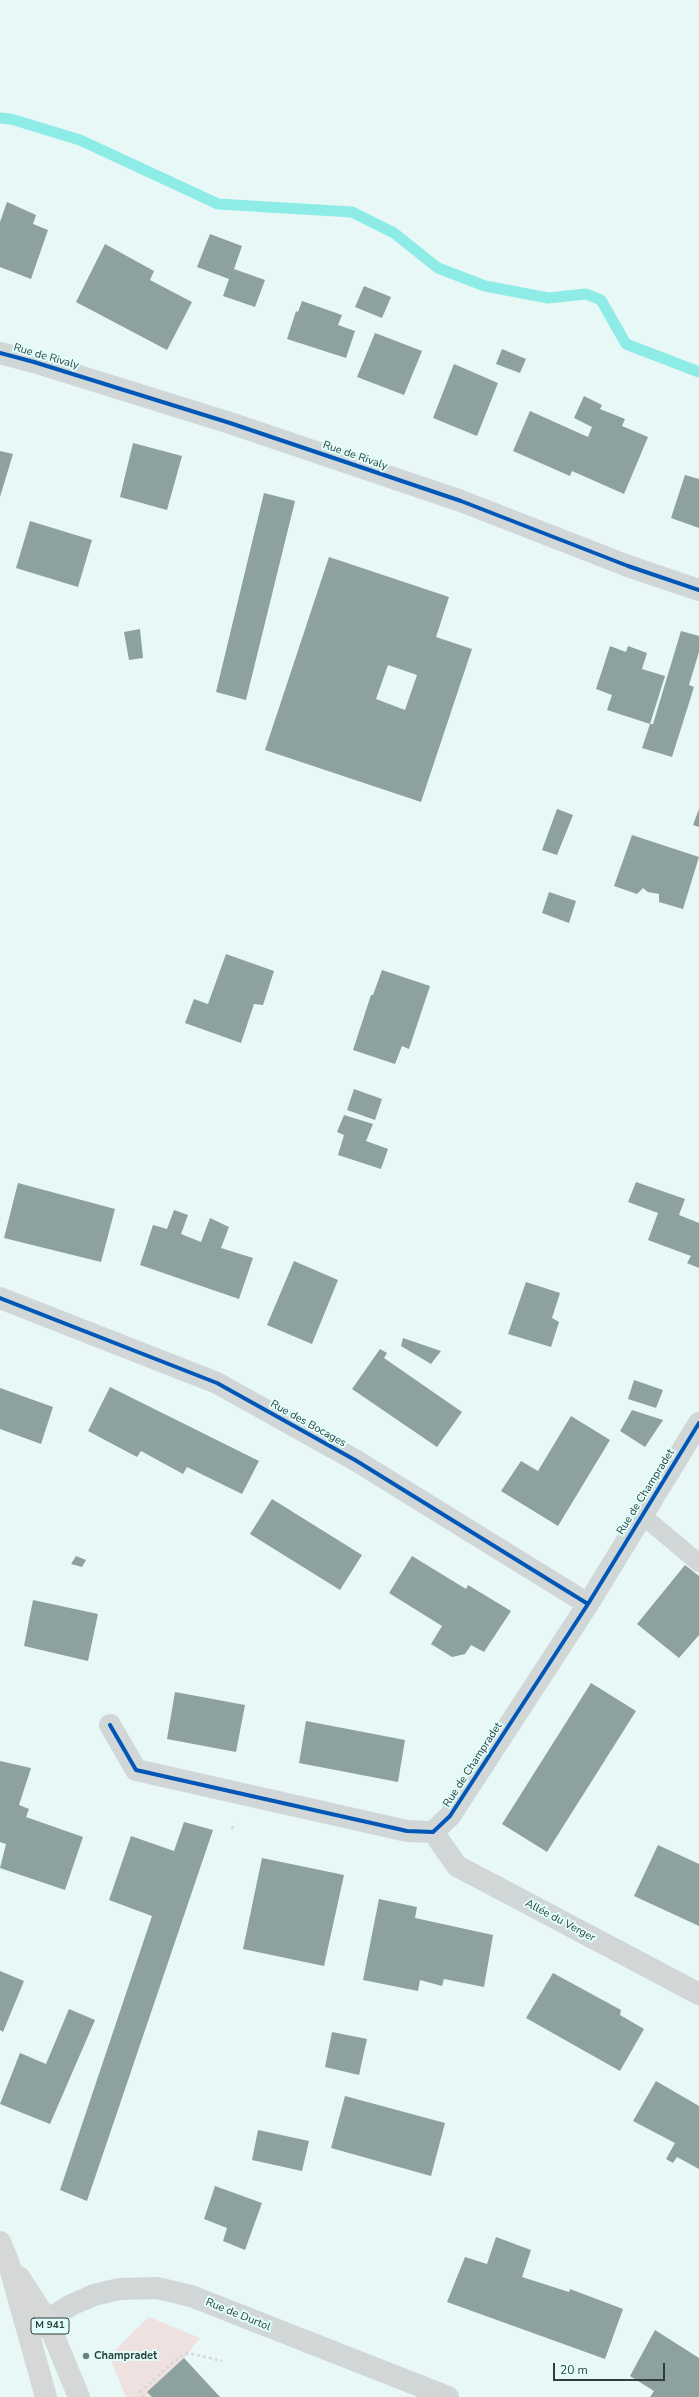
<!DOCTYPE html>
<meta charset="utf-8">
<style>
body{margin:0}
#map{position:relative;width:699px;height:2397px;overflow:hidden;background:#e8f8f6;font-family:"Nunito Sans",sans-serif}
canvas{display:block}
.scale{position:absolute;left:553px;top:2363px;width:112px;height:18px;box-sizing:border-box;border:2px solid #303f3e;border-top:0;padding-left:5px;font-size:12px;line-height:14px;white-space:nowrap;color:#303f3e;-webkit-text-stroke:3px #e1fffc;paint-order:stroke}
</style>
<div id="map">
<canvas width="699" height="2397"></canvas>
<div class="scale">20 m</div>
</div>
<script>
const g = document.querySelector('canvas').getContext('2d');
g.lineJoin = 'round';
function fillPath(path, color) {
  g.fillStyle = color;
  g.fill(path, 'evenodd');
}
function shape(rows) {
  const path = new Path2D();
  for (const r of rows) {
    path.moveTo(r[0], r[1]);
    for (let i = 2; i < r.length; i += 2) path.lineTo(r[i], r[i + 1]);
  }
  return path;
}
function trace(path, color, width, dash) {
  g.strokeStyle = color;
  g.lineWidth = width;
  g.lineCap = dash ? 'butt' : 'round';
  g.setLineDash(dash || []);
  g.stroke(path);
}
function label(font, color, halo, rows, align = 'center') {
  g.font = font + ' "Nunito Sans",sans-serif';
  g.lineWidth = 4;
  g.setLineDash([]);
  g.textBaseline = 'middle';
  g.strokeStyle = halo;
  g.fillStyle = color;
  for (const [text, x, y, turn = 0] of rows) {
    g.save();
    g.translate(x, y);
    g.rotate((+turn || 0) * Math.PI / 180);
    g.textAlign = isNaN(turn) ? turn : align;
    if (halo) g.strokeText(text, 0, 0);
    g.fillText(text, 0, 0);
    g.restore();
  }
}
fillPath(shape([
 [149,2317,200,2338,184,2358,148,2392,152,2397,126,2397,109,2356]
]), '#efe1e0');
trace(shape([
 [0,118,11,119,80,140,218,204,352,212,394,233,438,268,485,286,548,298,586,294,601,300,626,344,699,372]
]), '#8eece6', 11);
fillPath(shape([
 [7,202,36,215,33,224,48,230,31,279,0,267,0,222],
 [210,234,242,246,234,269,265,280,255,307,223,296,229,279,197,267],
 [105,244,154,271,150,280,192,302,167,350,76,302],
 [364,286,391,297,382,318,355,307],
 [302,301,342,315,338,325,355,331,346,358,287,339,296,311,298,312],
 [375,333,422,351,404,395,357,377],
 [502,349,526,359,520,373,496,364],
 [454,364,498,383,477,436,433,418],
 [584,396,602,405,600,409,625,419,622,426,648,437,624,494,572,471,570,476,513,451,530,411,588,437,592,427,574,418],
 [133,443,182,456,167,510,120,497],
 [0,451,13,454,0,497],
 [685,475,699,479,699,528,671,518],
 [264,493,295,501,246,700,216,692],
 [30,521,92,540,78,587,16,568],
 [329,557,449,597,436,637,472,649,421,802,265,750],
 [388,665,417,675,405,710,376,699],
 [140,629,143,658,129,660,124,632],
 [681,631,699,636,699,652,689,685,694,687,672,757,642,748,650,724,653,724],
 [610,646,626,652,628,646,647,653,642,669,665,676,650,724,607,710,612,695,596,689],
 [557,809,573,815,557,855,542,850],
 [699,809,699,827,693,825],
 [632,835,699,857,683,909,659,902,659,894,648,892,643,888,637,894,614,886],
 [549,892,576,901,569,923,542,913],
 [226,954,274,971,263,1005,254,1004,241,1043,185,1023,194,999,208,1004],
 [382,970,430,986,409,1049,402,1046,395,1064,353,1050,371,995,373,995],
 [354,1089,382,1099,375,1120,347,1110],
 [344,1115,373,1124,366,1141,388,1149,381,1169,338,1155,344,1135,337,1132],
 [636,1182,685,1199,679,1215,699,1223,699,1268,687,1263,691,1256,648,1240,658,1213,628,1202],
 [18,1183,115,1209,101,1262,4,1238],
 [174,1210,188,1215,181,1234,201,1242,210,1218,229,1227,221,1248,253,1258,239,1299,140,1265,153,1225,167,1229],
 [294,1261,338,1280,312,1344,267,1325],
 [526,1282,560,1293,552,1318,559,1322,551,1347,508,1334],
 [403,1338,441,1351,431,1364,401,1346],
 [380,1349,387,1353,384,1358,462,1412,437,1447,352,1389],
 [634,1380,663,1390,656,1408,628,1399],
 [110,1387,259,1461,242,1494,187,1467,183,1474,141,1451,137,1457,88,1431],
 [0,1388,53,1407,41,1444,0,1429],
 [632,1410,663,1420,645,1447,620,1431],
 [571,1416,610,1440,558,1526,501,1491,521,1461,538,1471],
 [272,1499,362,1555,340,1590,250,1534],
 [76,1556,86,1560,82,1567,71,1564],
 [412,1556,466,1589,468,1585,511,1611,484,1652,471,1645,465,1654,452,1657,431,1644,442,1626,389,1593],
 [685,1565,699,1576,699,1635,679,1658,637,1624],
 [33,1600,98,1614,88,1661,24,1646],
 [591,1683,636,1711,547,1852,502,1824],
 [175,1692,245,1705,236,1752,167,1739],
 [306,1721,405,1740,398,1782,299,1763],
 [0,1761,31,1768,19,1805,29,1809,26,1817,83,1837,65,1890,0,1868,6,1844,0,1842],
 [184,1822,213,1830,87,2201,60,2190,152,1916,109,1900,131,1836,174,1851],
 [658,1845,699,1864,699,1926,634,1896],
 [262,1858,344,1875,324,1966,243,1949],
 [379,1899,417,1907,415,1918,493,1935,484,1987,444,1979,442,1986,420,1980,418,1991,363,1980],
 [0,1971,24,1981,3,2032,0,2030],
 [553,1973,621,2010,620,2015,644,2029,620,2071,526,2018],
 [69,2009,95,2020,50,2124,0,2104,20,2053,46,2064],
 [332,2032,367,2039,359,2075,325,2067],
 [656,2081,699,2106,699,2169,677,2157,673,2163,666,2159,675,2143,633,2121],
 [345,2096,445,2123,431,2176,331,2148],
 [258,2130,309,2141,302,2171,252,2160],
 [215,2186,262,2203,245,2250,223,2241,227,2228,204,2219],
 [496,2237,531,2250,522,2277,569,2292,570,2289,623,2309,605,2359,447,2302,465,2257,487,2264],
 [655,2330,699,2358,699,2397,650,2397,654,2391,630,2376],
 [184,2358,220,2397,152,2397,147,2392]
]), '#8da19f');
trace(shape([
 [232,1829,234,1823],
 [144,2397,140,2392,179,2357,188,2353,222,2361]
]), '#d4d8d7', 2.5, [3, 3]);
trace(shape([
 [642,1515,699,1563]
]), '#d1d6d6', 18);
trace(shape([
 [0,353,34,362,230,423,461,501,628,566,699,590],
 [0,1298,217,1383,355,1460,588,1604],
 [110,1725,136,1770,407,1831,433,1832,450,1816,588,1604,699,1423],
 [433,1832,457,1866,699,1994],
 [31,2331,71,2305,94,2295,119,2289,157,2288,191,2296,448,2397]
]), '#d1d6d6', 22);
trace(shape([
 [0,2242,8,2261,46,2397],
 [19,2277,47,2320,79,2397]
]), '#d6d7d7', 22);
trace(shape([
 [0,353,34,362,230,423,461,501,628,566,699,590],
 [0,1298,217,1383,355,1460,588,1604],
 [110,1725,136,1770,407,1831,433,1832,450,1816,588,1604,699,1423]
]), '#0057b8', 4);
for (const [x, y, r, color] of [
 [86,2356,4,"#70807e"]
]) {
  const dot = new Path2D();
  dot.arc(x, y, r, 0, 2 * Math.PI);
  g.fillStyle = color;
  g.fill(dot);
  trace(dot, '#e1fffc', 1.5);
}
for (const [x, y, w] of [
 [50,2326,38]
]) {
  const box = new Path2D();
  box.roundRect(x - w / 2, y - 8, w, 16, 3);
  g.fillStyle = '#e1fffc';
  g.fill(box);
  trace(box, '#303f3e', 1);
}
label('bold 10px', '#303f3e', null, [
 ["M 941",50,2326]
]);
label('11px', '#303f3e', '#e1fffc', [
 ["Rue de Rivaly",46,357,16],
 ["Rue de Rivaly",355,456,19],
 ["Rue des Bocages",308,1424,29],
 ["Rue de Champradet",646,1492,-58],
 ["Rue de Champradet",473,1765,-57],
 ["Allée du Verger",560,1921,28],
 ["Rue de Durtol",238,2315,22]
]);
label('bold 11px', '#303f3e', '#e1fffc', [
 ["Champradet",94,2356]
], 'left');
</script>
